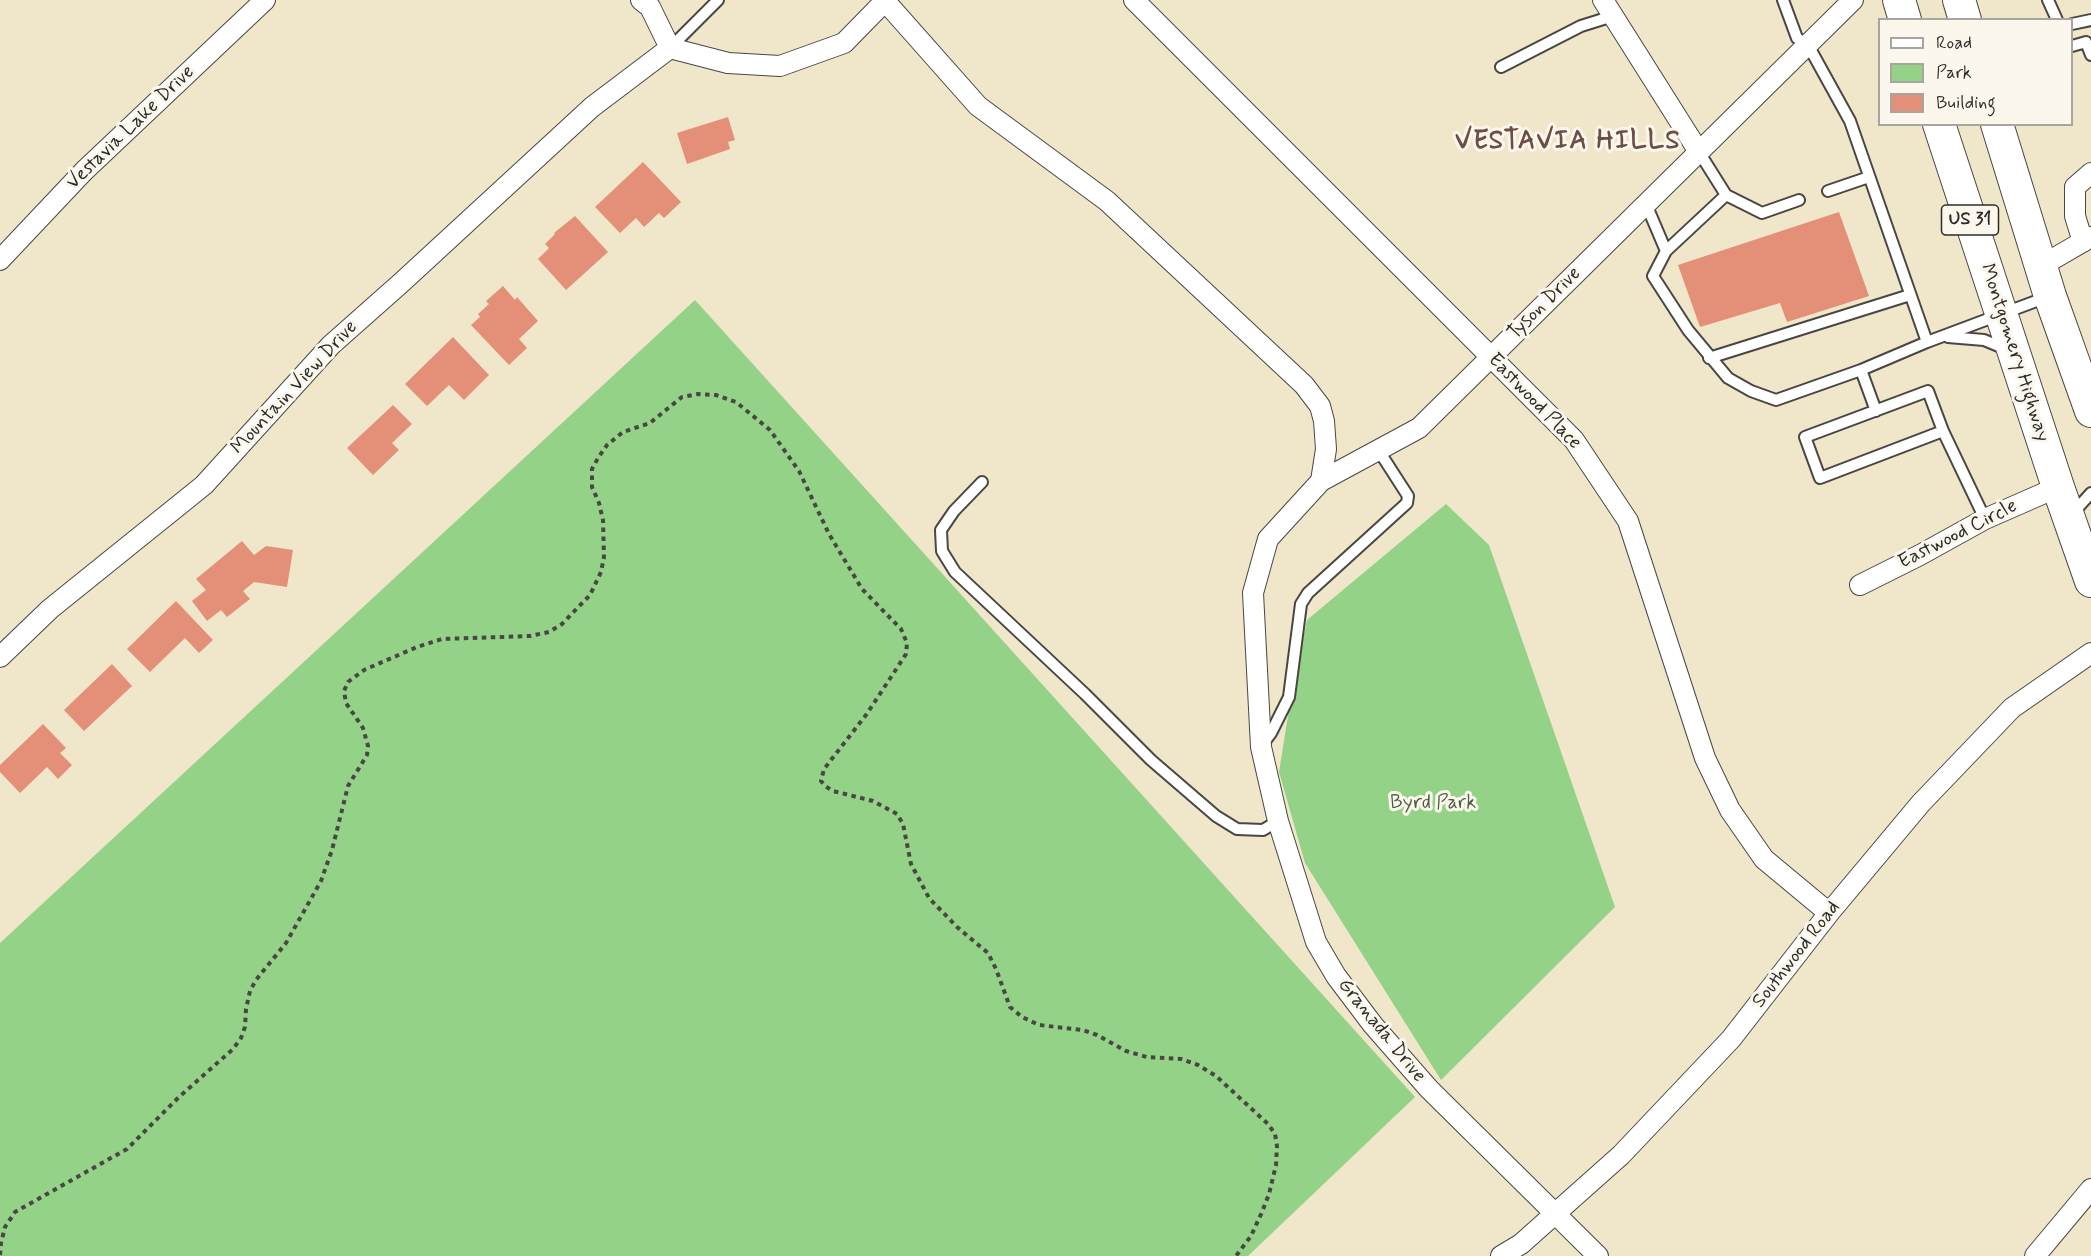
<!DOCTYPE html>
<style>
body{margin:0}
#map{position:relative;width:2091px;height:1256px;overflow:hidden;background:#f0e6ca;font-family:Mynerve,sans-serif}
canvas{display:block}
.legend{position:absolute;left:1878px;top:18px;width:195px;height:108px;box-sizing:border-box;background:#fbf7ec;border:2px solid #a8a59f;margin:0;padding:8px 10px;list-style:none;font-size:18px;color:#2b2b2b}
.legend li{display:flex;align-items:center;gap:12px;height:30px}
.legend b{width:30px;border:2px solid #a8a59f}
</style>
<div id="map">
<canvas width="2091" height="1256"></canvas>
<ul class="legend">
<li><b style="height:8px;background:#fff"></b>Road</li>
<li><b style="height:16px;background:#94d287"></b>Park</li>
<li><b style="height:16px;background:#e48f78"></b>Building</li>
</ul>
</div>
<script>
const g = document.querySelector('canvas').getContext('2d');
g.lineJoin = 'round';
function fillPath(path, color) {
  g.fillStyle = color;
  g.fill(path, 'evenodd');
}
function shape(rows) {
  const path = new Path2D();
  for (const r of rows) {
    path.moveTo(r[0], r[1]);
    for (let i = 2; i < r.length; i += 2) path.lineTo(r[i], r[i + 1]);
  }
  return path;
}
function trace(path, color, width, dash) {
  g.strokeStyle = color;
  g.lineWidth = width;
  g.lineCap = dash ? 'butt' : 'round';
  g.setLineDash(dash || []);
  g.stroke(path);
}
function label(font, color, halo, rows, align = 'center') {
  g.font = font + ' Mynerve,sans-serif';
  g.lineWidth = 6;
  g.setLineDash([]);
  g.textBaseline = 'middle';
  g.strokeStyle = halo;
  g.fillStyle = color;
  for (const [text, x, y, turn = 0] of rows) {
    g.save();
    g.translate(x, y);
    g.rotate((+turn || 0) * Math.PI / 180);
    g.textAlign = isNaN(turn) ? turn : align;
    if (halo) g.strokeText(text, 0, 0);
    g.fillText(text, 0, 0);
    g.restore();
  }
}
fillPath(shape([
 [695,300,1415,1097,1248,1256,0,1256,0,943],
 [1446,504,1489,545,1615,907,1441,1080,1305,863,1279,772,1291,697,1307,620]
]), '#94d287');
fillPath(shape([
 [728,117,735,140,728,142,730,149,687,164,677,133],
 [643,162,681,202,664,218,659,213,644,227,636,218,620,233,595,207],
 [1839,212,1869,296,1787,322,1780,303,1700,327,1678,265],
 [575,216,608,252,566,290,538,259,549,248,545,244,555,234,554,233],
 [503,286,515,300,517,297,538,321,519,339,527,348,509,365,471,325,480,317,478,314,489,304,486,301],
 [453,337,489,375,464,400,449,385,427,406,405,384],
 [393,405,412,424,392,443,399,450,373,475,347,448],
 [242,541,254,555,266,546,293,550,287,587,254,582,243,591,250,599,227,617,221,610,207,621,192,601,206,590,196,579],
 [176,601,213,640,199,653,185,638,150,672,127,649],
 [112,664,132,686,84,731,64,710],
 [43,724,66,748,60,753,72,765,58,779,47,767,20,793,0,772,0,765]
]), '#e48f78');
const lane = shape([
 [1783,0,1797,38,1808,45,1850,121,1927,342],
 [2048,0,2057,20],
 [2072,24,2091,20],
 [2072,46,2086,42,2091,55],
 [670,48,718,0],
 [1501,67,1581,26,1613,16],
 [1699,152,1726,195,1666,251,1653,276,1688,330,1728,378,1751,391,1776,400,1861,370],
 [1828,191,1869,177],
 [1726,195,1762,213,1799,200],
 [1646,204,1666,251],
 [1948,337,1984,340,2008,350],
 [1709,358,1910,295],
 [1876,411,1861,370,1927,342,2047,297],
 [1943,431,1820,478,1805,437,1928,391,1943,431,1985,519],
 [982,482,954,511,941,530,942,551,955,572,1085,694,1151,760,1216,816,1237,829,1263,830,1278,821],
 [2073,513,2091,493],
 [1262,745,1271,733,1289,697,1301,604,1308,593,1407,503,1408,496,1379,451]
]);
const street = shape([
 [641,0,650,7,670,48],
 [1134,0,1574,440,1628,521,1705,758,1730,810,1764,859,1829,913],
 [1603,0,1699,152],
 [885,1,978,106,1107,201,1304,385,1320,406,1324,421,1326,449,1321,481],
 [670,48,728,63,780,66,844,43,886,0],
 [2083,242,2075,216,2075,187,2091,173],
 [0,260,84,171,265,0],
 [2041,266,2091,237],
 [1860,585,1920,555,1985,519,2058,487],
 [0,657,50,609,204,485,331,345,401,283,592,107,670,48],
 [1501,1256,1521,1244,1621,1155,1731,1039,1829,913,1921,803,2012,708,2091,653],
 [1598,1256,1429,1089,1373,1025,1336,976,1316,942,1278,821,1261,747,1253,593,1268,539,1321,481,1419,428,1853,0],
 [2035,1256,2091,1189]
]);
const primary = shape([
 [1899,0,1905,20],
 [1959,0,1965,20],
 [1939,124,2058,487,2091,581],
 [1997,124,2050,296,2091,411]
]);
trace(lane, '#494743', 14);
trace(street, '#494743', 22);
trace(primary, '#494743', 34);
trace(shape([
 [0,1255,1,1243,5,1227,15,1212,127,1149,178,1098,233,1049,241,1038,245,1027,246,1009,250,991,256,980,286,943,321,881,332,850,348,786,367,755,368,746,363,728,346,703,344,691,348,682,364,670,417,647,442,639,530,636,549,632,562,624,590,595,601,572,604,557,603,520,599,503,592,487,592,469,598,458,607,445,623,432,650,423,682,397,698,394,716,395,736,402,770,430,799,471,829,534,862,589,901,629,907,643,906,654,895,671,866,715,824,769,821,781,825,786,833,791,873,801,897,814,903,824,911,864,929,898,957,927,988,953,996,969,1010,1007,1022,1017,1039,1025,1083,1030,1097,1035,1126,1051,1147,1057,1181,1059,1198,1065,1216,1076,1268,1124,1275,1134,1277,1146,1276,1165,1269,1194,1262,1212,1251,1236,1236,1256]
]), '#494743', 4, [4.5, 4.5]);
trace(lane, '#fff', 10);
trace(street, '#fff', 20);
trace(primary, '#fff', 32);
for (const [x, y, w] of [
 [1970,220,57]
]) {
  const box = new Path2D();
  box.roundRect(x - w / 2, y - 15, w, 30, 4.5);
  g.fillStyle = '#fbf7ec';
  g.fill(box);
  trace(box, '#2b2b2b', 1.5);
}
label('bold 18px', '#2b2b2b', null, [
 ["US 31",1970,220]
]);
label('20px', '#2b2b2b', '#fbf7ec', [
 ["Vestavia Lake Drive",131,128,-44],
 ["Tyson Drive",1545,304,-45],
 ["Montgomery Highway",2014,353,72],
 ["Mountain View Drive",295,388,-47],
 ["Eastwood Place",1534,402,46],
 ["Eastwood Circle",1958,535,-27],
 ["Southwood Road",1797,955,-52],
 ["Granada Drive",1381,1031,51]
]);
label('20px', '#4a5d47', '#fbf7ec', [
 ["Byrd Park",1433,804]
]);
g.letterSpacing = '1.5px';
label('bold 26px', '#6c4e46', '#fbf7ec', [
 ["VESTAVIA HILLS",1568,143]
]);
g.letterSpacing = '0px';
</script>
